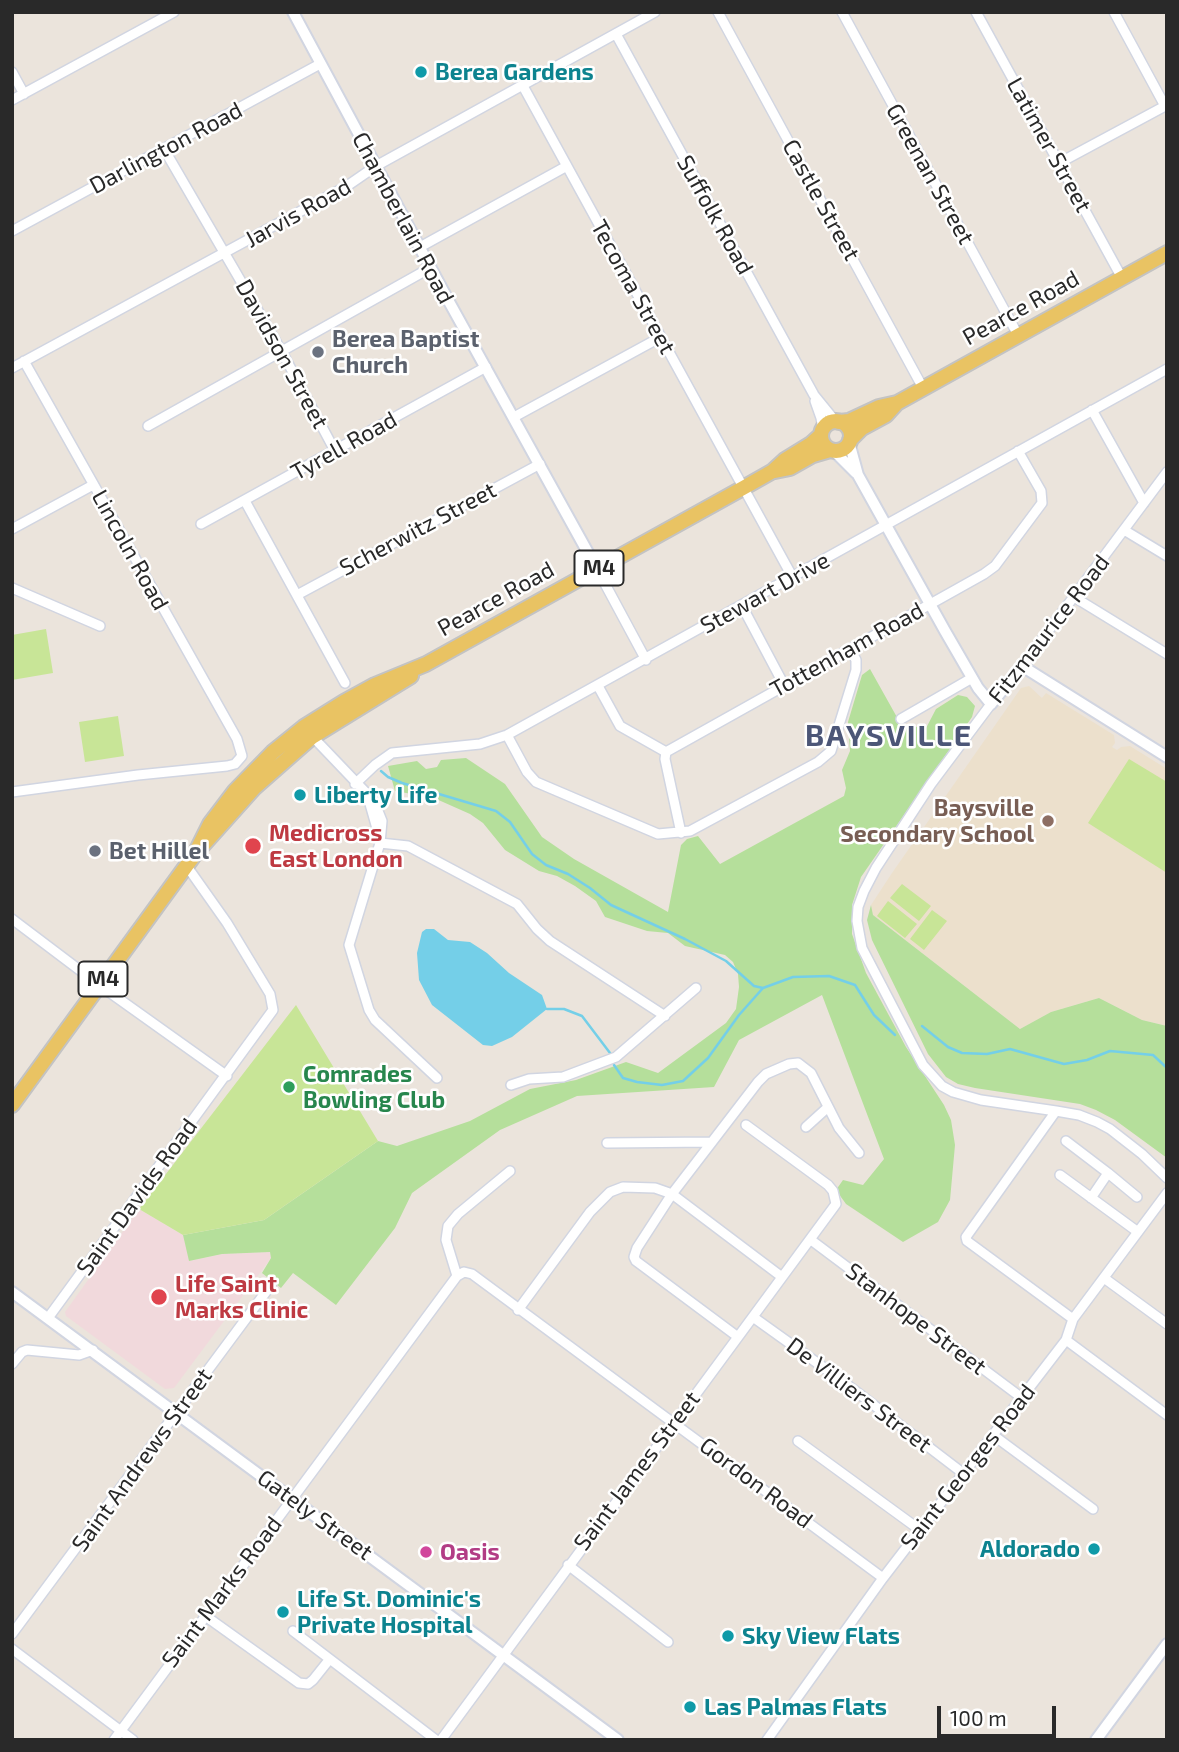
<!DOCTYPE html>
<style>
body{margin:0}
#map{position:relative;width:1179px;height:1752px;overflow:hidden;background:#ebe4dc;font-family:"Exo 2",sans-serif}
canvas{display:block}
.frame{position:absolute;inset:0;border:14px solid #292929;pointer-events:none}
.scale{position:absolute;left:937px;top:1706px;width:119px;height:32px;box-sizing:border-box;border:4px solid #292929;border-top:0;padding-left:9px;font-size:21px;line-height:24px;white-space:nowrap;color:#292929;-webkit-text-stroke:5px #fff;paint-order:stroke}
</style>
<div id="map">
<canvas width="1179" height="1752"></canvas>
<div class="frame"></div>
<div class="scale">100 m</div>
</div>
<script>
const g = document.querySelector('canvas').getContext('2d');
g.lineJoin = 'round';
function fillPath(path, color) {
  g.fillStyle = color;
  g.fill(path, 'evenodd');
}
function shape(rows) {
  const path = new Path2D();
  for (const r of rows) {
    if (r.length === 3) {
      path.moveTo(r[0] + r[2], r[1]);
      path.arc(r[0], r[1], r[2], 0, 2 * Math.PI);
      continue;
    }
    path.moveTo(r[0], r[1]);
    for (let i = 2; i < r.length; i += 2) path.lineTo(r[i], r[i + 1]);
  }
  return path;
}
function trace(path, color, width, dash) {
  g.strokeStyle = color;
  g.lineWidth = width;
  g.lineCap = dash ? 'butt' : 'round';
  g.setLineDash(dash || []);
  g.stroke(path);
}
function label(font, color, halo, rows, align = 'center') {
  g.font = font + ' "Exo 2",sans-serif';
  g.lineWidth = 5;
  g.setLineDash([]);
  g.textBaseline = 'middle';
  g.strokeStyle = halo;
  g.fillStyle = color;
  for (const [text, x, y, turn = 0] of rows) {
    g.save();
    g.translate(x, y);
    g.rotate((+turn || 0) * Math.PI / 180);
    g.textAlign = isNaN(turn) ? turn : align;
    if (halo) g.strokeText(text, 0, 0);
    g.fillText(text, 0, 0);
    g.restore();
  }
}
fillPath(shape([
 [1029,686,1042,698,1046,693,1114,735,1115,743,1112,747,1117,750,1121,747,1130,746,1167,769,1167,1026,1142,1020,1099,998,1051,1012,1020,1029,873,915,871,905,892,873,1021,688]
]), '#ece0cc');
fillPath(shape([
 [139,1209,183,1235,190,1261,222,1254,270,1252,271,1258,174,1388,165,1389,66,1316,65,1312]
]), '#f1d9dc');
fillPath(shape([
 [870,669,903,728,913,726,921,728,924,732,936,709,958,695,967,697,975,706,972,717,861,877,852,905,852,934,866,973,906,1047,944,1105,951,1120,955,1145,950,1200,938,1222,903,1242,846,1204,836,1190,843,1180,863,1185,884,1159,822,995,739,1040,714,1087,577,1096,500,1130,412,1193,395,1228,336,1305,293,1273,281,1288,262,1273,271,1258,270,1252,222,1254,189,1261,183,1235,264,1220,378,1141,397,1146,470,1121,530,1089,576,1080,626,1062,658,1073,726,1023,736,1009,739,987,738,974,733,962,725,955,685,946,668,933,647,931,605,917,596,901,575,886,557,876,539,871,505,850,483,823,470,814,434,798,395,791,388,766,417,761,426,769,437,767,441,760,466,758,505,784,542,837,574,859,668,912,681,845,687,839,698,836,720,864,844,796,846,788,842,770,850,751,848,722,862,675],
 [871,905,873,915,1020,1029,1051,1012,1099,998,1142,1020,1167,1026,1167,1158,1115,1120,1096,1110,1080,1104,975,1088,958,1084,946,1077,928,1054,872,940,867,920]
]), '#b5df9b');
fillPath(shape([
 [46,629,53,673,12,680,12,635],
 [118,716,124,756,85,762,79,722],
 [1129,759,1167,782,1167,873,1088,823],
 [902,884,931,906,919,921,890,898],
 [888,901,917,924,905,938,877,916],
 [932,910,947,921,924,950,910,939],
 [296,1005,378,1141,264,1220,183,1235,139,1209]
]), '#c8e597');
fillPath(shape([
 [426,929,434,929,448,940,470,942,487,953,509,973,542,995,547,1009,512,1037,492,1046,483,1045,432,1005,419,980,417,953,422,932]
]), '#74cfe8');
trace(shape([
 [381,771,388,777,402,783,496,811,510,822,532,854,546,865,568,874,590,888,611,905,685,939,726,961,754,986,763,988],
 [547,1009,564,1009,582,1016,610,1053],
 [922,1026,948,1047,962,1053,987,1054,1010,1049,1064,1064,1087,1060,1110,1051,1153,1055,1167,1068],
 [614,1065,623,1078,637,1082,662,1085,683,1081,708,1058,739,1015,763,988,793,977,829,976,855,985,874,1015,895,1035]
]), '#74cfe8', 2.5);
const minor = shape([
 [718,12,923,388],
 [842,12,1018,335],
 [976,12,1122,278],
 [1114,12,1165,106],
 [616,34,814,395,836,422],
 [12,72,24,94],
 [523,86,793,578],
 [12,100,174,12],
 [164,149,282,352,335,451],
 [1059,163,1167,105],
 [12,231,320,64],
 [420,247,567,166],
 [12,368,347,186,376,166,655,12],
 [815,401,821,418,823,430],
 [1092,410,1144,503],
 [514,417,661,337],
 [148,426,430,268],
 [245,501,345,683],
 [201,524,486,367],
 [12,529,93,485],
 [1124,530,1167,556],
 [597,569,646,660],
 [12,588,100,626],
 [297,595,540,464],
 [1074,597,1167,654],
 [742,606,784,685],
 [1022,666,1167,472],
 [598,686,620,726,666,752,984,574,995,566,1042,503,1041,491,1018,451],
 [991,704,931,784,876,868,864,891,858,907,857,921,862,948,923,1065,942,1086,953,1092,981,1100,1056,1111,1079,1115,1097,1122,1110,1129,1142,1154,1167,1178],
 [901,719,972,678],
 [310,734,374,801,382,821,380,843,349,945,369,1010,375,1020,437,1078],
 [507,735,527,772,536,782,658,834,690,831,818,762,831,751,856,670,856,660,850,649],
 [666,752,665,759,681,833],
 [355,784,375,765,392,753,480,744,507,735,1167,369],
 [12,792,138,775,227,766,235,764,242,756,237,739,24,361],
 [368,797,378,832],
 [380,843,408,846,517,904,537,929,550,941,665,1016],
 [12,919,98,984,227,1076],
 [511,1085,529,1079,563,1077,616,1057,696,988],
 [1056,1111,966,1237,967,1241,1073,1319],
 [806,1127,827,1108],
 [1066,1141,1108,1173],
 [607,1143,712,1142],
 [1060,1175,1138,1232],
 [1091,1198,1108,1173,1137,1197],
 [811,1240,1022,1398],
 [457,1276,464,1272,472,1274,883,1578],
 [457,1276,446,1240,448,1226,458,1214,510,1171],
 [1104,1278,1167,1324],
 [518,1310,590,1212,610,1192,623,1187,655,1188,672,1194,782,1277],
 [753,1317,841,1380,964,1474],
 [48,1318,273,1010,270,994,227,923,186,865],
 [738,1337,636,1261,634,1257,637,1248,672,1194,758,1082,766,1074,789,1064,798,1063,811,1073,839,1128,859,1153],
 [1066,1340,1167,1415],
 [12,1364,22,1352,27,1350,79,1355,93,1350],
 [993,1435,1093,1509],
 [798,1441,920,1530],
 [568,1565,668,1642],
 [204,1615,299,1683,308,1684,313,1680,329,1660],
 [293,1631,436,1740],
 [12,1634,271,1285],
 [12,1649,133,1740],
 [114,1740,457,1276],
 [441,1740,836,1204,833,1191,828,1185,746,1125],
 [767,1740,883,1578,1066,1340,1073,1319,1167,1193]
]);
const tertiary = shape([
 [293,12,447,298,597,569],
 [849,442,858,475,945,631,978,688,991,704,1022,666,1167,757],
 [834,451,856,473],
 [12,1292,618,1740],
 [1096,1740,1167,1644]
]);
const primary = shape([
 [836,436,15],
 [839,422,849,421,879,407,897,403,1167,253],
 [850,440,862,428,886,415,896,404],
 [775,471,790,468,813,455,830,450],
 [203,845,254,788,312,737,411,676],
 [12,1105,195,854,210,824,235,791,273,752,304,727,344,702,375,685,426,664,743,488,773,471,785,460,811,444,821,435]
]);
trace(minor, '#d1d5e1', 12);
trace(tertiary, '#d1d5e1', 14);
trace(primary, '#c3c3c3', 18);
trace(minor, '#fff', 9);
trace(tertiary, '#fff', 10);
trace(primary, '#e9c363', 14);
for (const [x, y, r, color] of [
 [421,72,7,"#0f9aa8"],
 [318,352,7,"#6b7280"],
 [300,795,7,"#0f9aa8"],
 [1048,821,7,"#8d6e63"],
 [253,846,9,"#e0444e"],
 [95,851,7,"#6b7280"],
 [289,1087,7,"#2e9e5b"],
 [159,1297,9,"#e0444e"],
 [1094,1549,7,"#0f9aa8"],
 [426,1552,7,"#d1479c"],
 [283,1612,7,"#0f9aa8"],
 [728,1636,7,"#0f9aa8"],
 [690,1707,7,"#0f9aa8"]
]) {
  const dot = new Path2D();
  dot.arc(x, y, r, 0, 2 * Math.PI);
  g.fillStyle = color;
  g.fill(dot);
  trace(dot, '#fff', 2.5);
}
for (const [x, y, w] of [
 [599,568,49],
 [103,979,49]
]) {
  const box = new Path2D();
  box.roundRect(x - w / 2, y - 17.5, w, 35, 5);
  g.fillStyle = '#fff';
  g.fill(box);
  trace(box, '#292929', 2);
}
label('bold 21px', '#292929', null, [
 ["M4",599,568],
 ["M4",103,979]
]);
label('bold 23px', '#0d838f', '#fff', [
 ["Berea Gardens",435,72],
 ["Liberty Life",314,795],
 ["Aldorado",1080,1549,"right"],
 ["Life St. Dominic's",297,1599],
 ["Private Hospital",297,1625],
 ["Sky View Flats",742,1636],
 ["Las Palmas Flats",704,1707]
], 'left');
label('23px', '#292929', '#fff', [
 ["Latimer Street",1049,145,61],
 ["Darlington Road",166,148,-28],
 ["Greenan Street",930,174,61],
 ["Castle Street",821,200,61],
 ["Jarvis Road",298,213,-29],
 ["Suffolk Road",715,215,61],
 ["Chamberlain Road",403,218,62],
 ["Tecoma Street",633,287,61],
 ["Pearce Road",1021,308,-29],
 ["Davidson Street",282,354,61],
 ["Tyrell Road",344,446,-29],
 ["Scherwitz Street",418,529,-28],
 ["Lincoln Road",130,550,61],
 ["Stewart Drive",765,593,-29],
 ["Pearce Road",496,599,-29],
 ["Fitzmaurice Road",1049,629,-52],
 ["Tottenham Road",847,650,-29],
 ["Saint Davids Road",137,1197,-54],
 ["Stanhope Street",916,1319,37],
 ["De Villiers Street",859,1395,37],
 ["Saint Andrews Street",142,1460,-54],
 ["Saint Georges Road",968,1467,-52],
 ["Saint James Street",637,1471,-53],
 ["Gordon Road",756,1483,37],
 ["Gately Street",315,1515,36],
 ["Saint Marks Road",222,1592,-53]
]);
label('bold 23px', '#5b616d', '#fff', [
 ["Berea Baptist",332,339],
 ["Church",332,365],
 ["Bet Hillel",109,851]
], 'left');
label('bold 23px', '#785e54', '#fff', [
 ["Baysville",1034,808],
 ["Secondary School",1034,834]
], 'right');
label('bold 23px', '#be3a42', '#fff', [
 ["Medicross",269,833],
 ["East London",269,859],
 ["Life Saint",175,1284],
 ["Marks Clinic",175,1310]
], 'left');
label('bold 23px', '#27864d', '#fff', [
 ["Comrades",303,1074],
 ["Bowling Club",303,1100]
], 'left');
label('bold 23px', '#b23c85', '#fff', [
 ["Oasis",440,1552]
], 'left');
g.letterSpacing = '2px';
label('bold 30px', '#4c5677', '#fff', [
 ["BAYSVILLE",889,736]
]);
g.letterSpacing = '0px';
</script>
